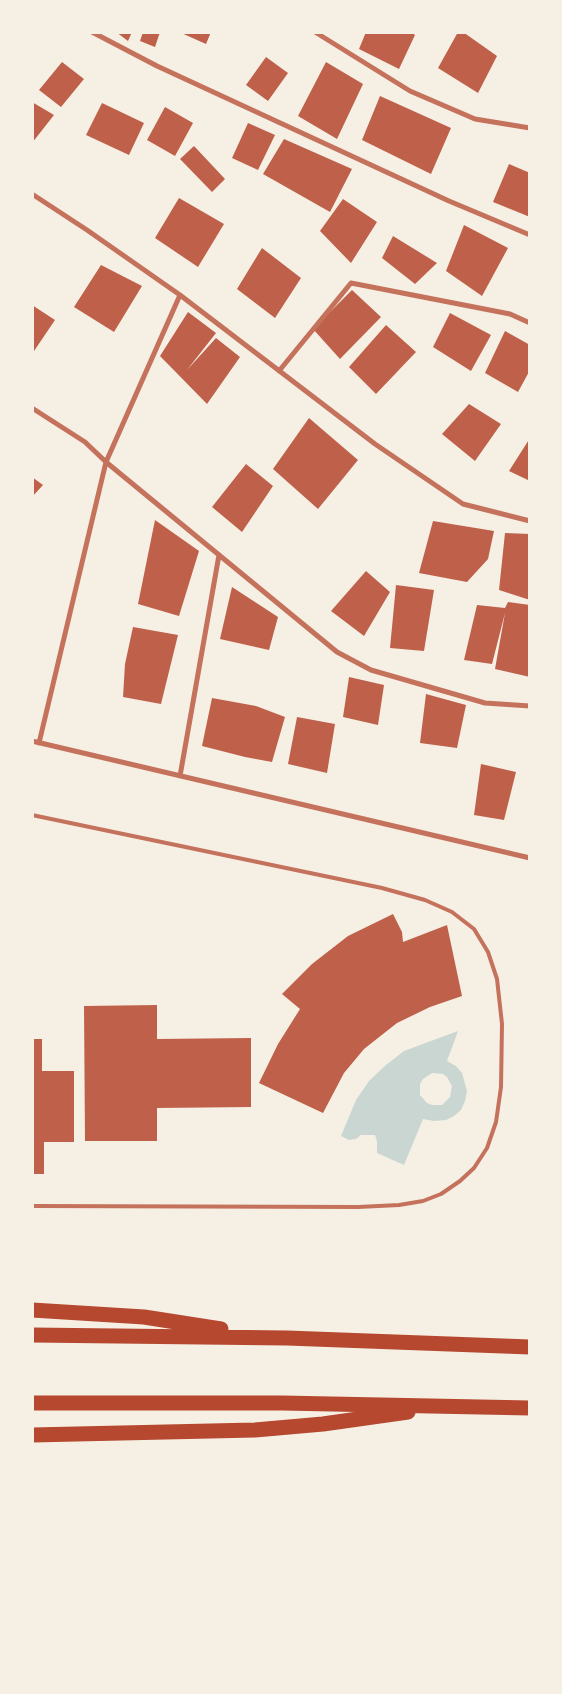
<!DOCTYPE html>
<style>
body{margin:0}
#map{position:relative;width:562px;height:1694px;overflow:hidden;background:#f6efe4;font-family:"Space Grotesk",sans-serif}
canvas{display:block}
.frame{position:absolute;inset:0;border:34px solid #f6efe4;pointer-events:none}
</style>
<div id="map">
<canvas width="562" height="1694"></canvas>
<div class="frame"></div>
</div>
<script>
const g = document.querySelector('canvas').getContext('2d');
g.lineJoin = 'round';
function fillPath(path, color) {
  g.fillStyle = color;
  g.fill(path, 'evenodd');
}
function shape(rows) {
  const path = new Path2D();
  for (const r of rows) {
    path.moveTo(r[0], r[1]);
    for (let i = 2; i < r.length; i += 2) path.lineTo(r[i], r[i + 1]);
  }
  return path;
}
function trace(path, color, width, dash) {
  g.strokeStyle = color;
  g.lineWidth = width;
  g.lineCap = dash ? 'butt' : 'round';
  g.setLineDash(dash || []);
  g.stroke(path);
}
fillPath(shape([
 [458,1031,447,1061,456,1066,462,1073,467,1091,465,1101,461,1110,454,1116,446,1120,434,1121,423,1119,404,1165,377,1153,377,1141,375,1135,361,1135,356,1139,349,1140,341,1136,356,1100,369,1081,386,1065,404,1051],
 [432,1073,443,1074,447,1077,452,1086,450,1097,442,1105,432,1105,427,1103,420,1095,420,1084,423,1079]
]), '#c9d6d2');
fillPath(shape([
 [116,32,132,32,128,41],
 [143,32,160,32,155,47,140,41],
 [179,32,211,32,206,44],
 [366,32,411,32,415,35,399,69,359,49],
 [458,32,463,32,497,56,478,93,438,68],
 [266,57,288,73,268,101,246,85],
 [62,62,84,79,61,107,39,90],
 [326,62,363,84,337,139,298,116],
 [380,96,451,128,431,174,362,140],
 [32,102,54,115,32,143],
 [102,103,144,123,129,155,86,135],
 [165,107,193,123,175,156,147,140],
 [248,123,275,135,258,170,232,158],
 [284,139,352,169,330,212,263,174],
 [194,146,225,179,212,192,180,159],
 [509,164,530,173,530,217,493,202],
 [179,198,224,224,198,267,155,238],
 [343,199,377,222,351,263,320,231],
 [464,225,508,248,482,296,446,271],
 [393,236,437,263,415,284,382,258],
 [262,248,301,278,275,318,237,289],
 [101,265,142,286,114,332,74,307],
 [352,290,381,317,340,359,313,329],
 [32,305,55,320,32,354],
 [188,312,216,333,187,370,216,338,240,357,207,404,160,356],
 [450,313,491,335,471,371,433,347],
 [386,325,416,352,376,394,349,367],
 [505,331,530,345,530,370,518,392,485,373],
 [469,404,501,424,475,461,442,434],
 [309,418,358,460,318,509,273,469],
 [530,438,530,481,509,471],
 [246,464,273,486,242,532,212,507],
 [32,477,43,485,32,497],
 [155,520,199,551,179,616,138,604],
 [433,521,494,531,488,559,467,582,419,573],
 [505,533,530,534,530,600,499,590],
 [366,571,390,592,364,636,331,611],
 [396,585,434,590,424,651,390,648],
 [232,587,278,617,269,650,220,639],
 [508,602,530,605,530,677,495,669,505,613,492,664,464,660,477,605,505,608],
 [133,627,178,635,161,704,123,697,125,664],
 [349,677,384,685,378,725,343,717],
 [426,694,466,705,457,748,420,743],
 [212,698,256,706,285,717,272,762,245,757,202,746],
 [297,717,335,724,327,773,288,764],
 [481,764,516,772,504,820,474,815],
 [393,914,402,932,403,942,447,925,462,996,430,1007,397,1023,364,1049,344,1073,323,1113,259,1083,278,1044,300,1009,282,994,312,964,348,936],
 [157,1005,157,1039,251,1038,251,1107,157,1108,157,1141,85,1141,84,1006],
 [32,1039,42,1039,42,1071,74,1071,74,1142,44,1142,44,1174,32,1174]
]), '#bf614a');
trace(shape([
 [32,815,382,888,425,900,452,912,474,929,488,952,497,979,502,1024,501,1087,496,1122,487,1148,474,1168,460,1181,441,1194,423,1201,399,1205,358,1207,32,1206]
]), '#c5725c', 4);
trace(shape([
 [92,32,157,66,449,201,530,235],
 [315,32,410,91,475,119,530,128],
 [32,194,87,230,180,295,375,444,463,504,530,521],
 [279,371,351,283,510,314,530,323],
 [32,408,85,442,106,462,337,652,371,670,485,703,530,706],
 [32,741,530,858],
 [39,743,106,462,180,295],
 [180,776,219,555]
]), '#c5725c', 5);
trace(shape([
 [32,1310,144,1317,221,1329],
 [32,1335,287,1338,530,1347],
 [32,1403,282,1403,530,1408],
 [32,1435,255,1430,323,1424,408,1412]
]), '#b5482f', 15);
</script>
